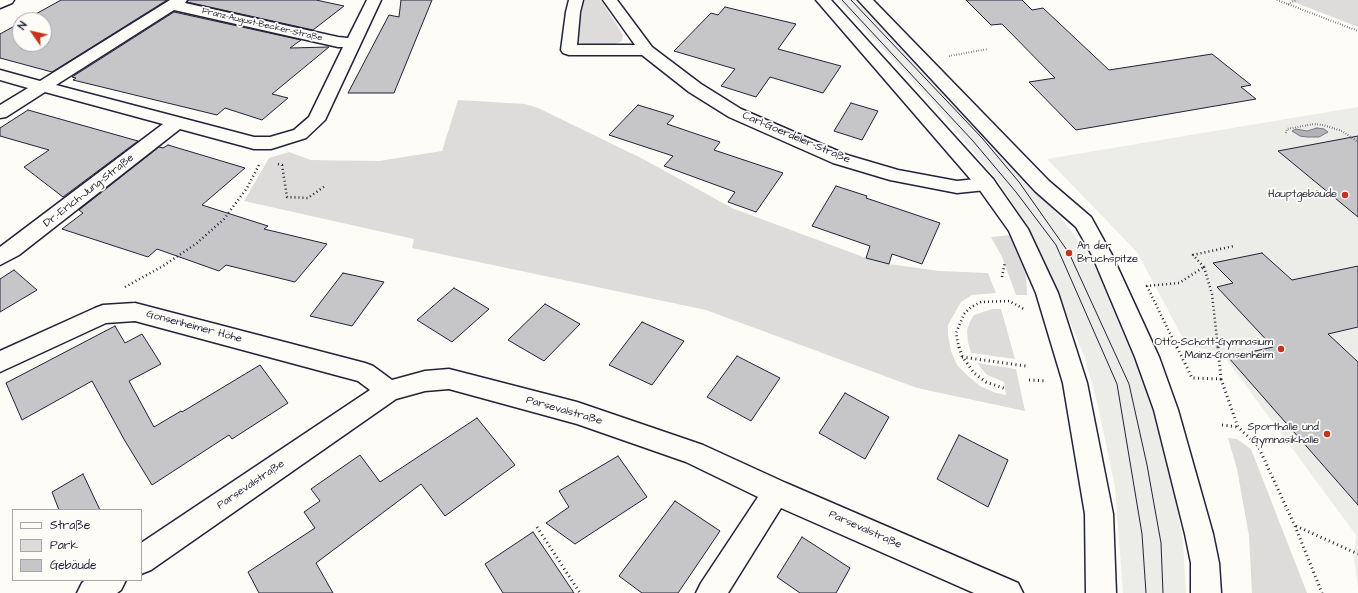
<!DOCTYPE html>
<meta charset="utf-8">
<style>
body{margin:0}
#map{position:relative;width:1358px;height:593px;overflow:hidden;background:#fdfcf7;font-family:"Architects Daughter",sans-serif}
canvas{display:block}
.legend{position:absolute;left:12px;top:509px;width:130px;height:72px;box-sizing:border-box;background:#fdfcf7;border:1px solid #a5a5ac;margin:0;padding:5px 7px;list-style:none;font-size:12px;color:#22223b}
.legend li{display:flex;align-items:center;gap:8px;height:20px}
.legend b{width:20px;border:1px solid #a5a5ac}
.north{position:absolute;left:12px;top:12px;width:40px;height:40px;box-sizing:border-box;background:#fdfcf7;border:1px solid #a5a5ac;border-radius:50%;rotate:304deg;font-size:11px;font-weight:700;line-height:16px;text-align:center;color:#22223b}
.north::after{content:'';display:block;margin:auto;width:14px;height:18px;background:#c8321e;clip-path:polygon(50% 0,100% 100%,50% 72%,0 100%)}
</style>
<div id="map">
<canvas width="1358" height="593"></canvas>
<ul class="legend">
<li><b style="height:5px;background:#fdfcf7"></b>Straße</li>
<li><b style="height:11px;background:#dddcdb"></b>Park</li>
<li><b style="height:11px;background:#c6c6c8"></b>Gebäude</li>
</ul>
<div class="north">N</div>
</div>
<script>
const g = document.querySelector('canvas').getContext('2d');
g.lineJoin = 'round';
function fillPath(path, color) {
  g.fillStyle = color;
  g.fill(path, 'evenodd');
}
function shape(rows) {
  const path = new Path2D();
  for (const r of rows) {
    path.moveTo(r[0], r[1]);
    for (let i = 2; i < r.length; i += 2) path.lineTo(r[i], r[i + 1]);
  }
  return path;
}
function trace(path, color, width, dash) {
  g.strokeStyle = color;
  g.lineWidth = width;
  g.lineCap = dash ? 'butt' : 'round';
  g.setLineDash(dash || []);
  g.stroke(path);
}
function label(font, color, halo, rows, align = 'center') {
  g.font = font + ' "Architects Daughter",sans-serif';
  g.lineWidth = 3.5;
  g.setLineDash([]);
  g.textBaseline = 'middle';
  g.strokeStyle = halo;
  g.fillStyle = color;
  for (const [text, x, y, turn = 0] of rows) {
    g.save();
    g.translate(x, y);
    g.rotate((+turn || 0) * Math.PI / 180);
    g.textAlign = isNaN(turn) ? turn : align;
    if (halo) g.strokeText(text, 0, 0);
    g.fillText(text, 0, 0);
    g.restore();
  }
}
fillPath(shape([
 [837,0,855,0,1035,188,1070,229,1089,257,1118,309,1157,412,1171,476,1183,541,1186,593,1123,593,1115,487,1098,406,1085,358,1044,260,1023,221,1001,185,934,104],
 [1358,107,1358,589,1354,558,1356,535,1221,352,1187,346,1137,252,1047,159]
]), '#ecece9');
fillPath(shape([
 [585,0,600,0,603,3,623,35,622,41,613,45,585,46,578,42,583,3],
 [1289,0,1358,0,1358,27],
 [458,100,525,104,538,108,643,159,732,208,866,258,889,264,939,271,988,273,996,293,972,295,961,302,948,325,948,335,951,351,957,365,968,376,980,386,996,393,1006,395,1004,382,987,375,977,363,1016,369,1025,411,917,388,706,310,412,248,414,239,244,201,269,158,289,152,311,160,379,161,442,151],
 [1012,235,1024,262,1026,274,1027,295,1016,295,1002,257,991,237],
 [992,309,1001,309,1015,359,971,353,968,342,967,330,970,322,974,315],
 [1228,438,1237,439,1251,449,1307,593,1252,593,1249,536,1237,469]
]), '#dddcdb');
const water = shape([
 [1317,128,1324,129,1328,132,1319,137,1307,137,1300,136,1292,131,1296,129,1307,131,1317,128]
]);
fillPath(water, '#b2b2b7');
trace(water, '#787885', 1);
const building = shape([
 [61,0,167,0,52,72,0,58,0,34,20,23,20,44,44,44,44,20,25,20,61,0],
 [188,0,316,0,344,6,313,30,187,2,188,0],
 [401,0,432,0,394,93,348,93,389,15,399,17,401,0],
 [966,0,1022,0,1032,10,1043,8,1109,70,1212,54,1251,85,1241,87,1256,99,1076,130,1029,82,1055,78,1002,24,991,25,966,0],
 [725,7,796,24,778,49,841,66,823,93,770,77,756,97,721,86,735,69,674,51,711,13,718,15,725,7],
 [174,12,301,40,290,48,329,47,272,94,288,98,262,120,225,108,217,115,73,80,76,78,72,77,174,12],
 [851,103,878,111,862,140,834,131,851,103],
 [638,105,674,116,667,124,720,142,714,150,783,173,756,212,728,202,735,192,664,166,673,156,609,135,638,105],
 [28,110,138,141,63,197,24,167,49,150,0,136,0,128,28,110],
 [1358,136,1358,217,1278,151,1358,136],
 [168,145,245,168,202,205,268,226,264,229,327,244,295,282,226,265,219,271,157,249,148,257,62,229,83,213,79,210,159,147,163,148,168,145],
 [836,186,867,196,866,198,940,223,922,264,892,254,889,264,866,258,870,246,812,226,836,186],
 [1262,253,1292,280,1358,266,1358,327,1328,334,1358,362,1358,505,1228,357,1273,347,1217,287,1233,283,1213,263,1262,253],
 [14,270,37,290,0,312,0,279,14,270],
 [343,273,384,282,352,326,310,316,343,273],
 [454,288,489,309,452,342,417,320,454,288],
 [545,304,580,324,544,361,508,340,545,304],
 [642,322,684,341,652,385,609,365,642,322],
 [115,326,125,343,142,334,161,364,129,381,154,427,181,411,182,412,260,365,288,403,232,439,229,435,152,485,125,441,92,381,22,420,6,383,115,326],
 [737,356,780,378,751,421,707,397,737,356],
 [845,393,889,417,865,459,819,433,845,393],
 [477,418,515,465,445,516,421,484,316,563,333,593,259,593,248,572,315,528,304,512,320,501,311,489,360,455,380,482,477,418],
 [959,435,1008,460,988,507,937,479,959,435],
 [618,456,647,497,575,544,546,523,569,507,559,491,618,456],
 [83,474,100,510,59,510,52,492,83,474],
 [675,501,720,531,678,593,642,593,619,576,675,501],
 [533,532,550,557,574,593,503,593,485,564,533,532],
 [802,537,850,568,836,593,800,593,777,577,802,537]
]);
fillPath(building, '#c6c6c8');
trace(building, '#22223b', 1);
const minor = shape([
 [0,0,14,0,12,3,0,8,0,0],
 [170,0,187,0,185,3,338,37,348,38,367,0,381,0,325,120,306,138,271,149,254,149,180,129,19,255,0,265,0,247,163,124,45,92,6,117,0,118,0,105,28,88,0,80,0,70,40,81,170,0],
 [174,10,338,47,343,47,309,117,294,130,270,137,254,137,56,85,174,10],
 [569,0,583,0,580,12,577,45,635,45,603,0,617,0,652,47,701,84,741,109,847,155,898,170,957,181,986,178,993,179,996,184,993,189,986,190,957,193,890,180,833,163,729,117,689,92,642,55,569,55,563,53,561,50,566,12,569,0],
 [135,303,365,363,373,366,392,380,425,371,449,369,577,402,703,445,786,483,1018,583,1023,593,974,593,781,508,728,593,696,593,701,583,758,497,686,462,577,424,449,389,425,391,396,399,151,570,141,574,141,543,370,390,358,381,135,321,106,323,0,372,0,351,95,308,103,305,135,303],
 [85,580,126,580,121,590,117,593,77,593,82,583,85,580]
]);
const secondary = shape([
 [816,0,831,0,993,179,1028,229,1058,293,1087,383,1113,514,1116,593,1086,593,1085,514,1063,383,1036,293,1009,231,979,189,816,0],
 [858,0,873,0,1049,181,1091,217,1112,255,1159,357,1178,410,1213,534,1219,563,1221,593,1191,593,1191,563,1185,534,1154,410,1135,357,1092,255,1076,227,1035,191,858,0]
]);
trace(minor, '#22223b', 3);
trace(secondary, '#22223b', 3);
trace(shape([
 [1277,0,1358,31],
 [1288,4,1296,0],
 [949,56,988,49],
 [1286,133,1287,129,1314,124,1323,125,1342,131,1358,142]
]), '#22223b', 2, [0.5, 2]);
trace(shape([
 [278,164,282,165,287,197,308,198,325,186],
 [1204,267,1212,294,1218,348],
 [1204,267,1193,255,1234,246],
 [1002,277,1005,262],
 [125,287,163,266,197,243,224,219,247,188,259,165],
 [959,348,956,333,964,314,971,307,981,302,1009,301,1024,309],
 [1177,348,1147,286,1179,283,1204,267]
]), '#22223b', 2.5, [1, 3]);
trace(shape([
 [959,347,962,356,974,373,986,382,1006,389],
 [1177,347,1192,378,1221,379,1218,347],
 [962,357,1026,366],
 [1221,379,1238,427,1258,446,1295,526,1322,593],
 [1029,380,1046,381],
 [1222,425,1238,427],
 [1296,526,1358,554],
 [537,527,580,593]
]), '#22223b', 3, [1, 3.5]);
fillPath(minor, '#fdfcf7');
fillPath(secondary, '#fdfcf7');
trace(shape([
 [842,0,973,141,1016,192,1056,245,1117,384,1142,534,1146,593],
 [851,0,982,138,1019,182,1069,253,1129,384,1147,465,1161,543,1163,593]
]), '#22223b', 1);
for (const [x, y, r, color] of [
 [1345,195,4,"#c8321e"],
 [1069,253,4,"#c8321e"],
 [1281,349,4,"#c8321e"],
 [1327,434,4,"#c8321e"]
]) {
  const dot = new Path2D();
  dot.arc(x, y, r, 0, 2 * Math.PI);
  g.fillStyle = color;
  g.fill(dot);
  trace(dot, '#fdfcf7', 1.5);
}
label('9px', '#22223b', '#fdfcf7', [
 ["Franz-August-Becker-Straße",262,25,13]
]);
label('11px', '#22223b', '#fdfcf7', [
 ["Carl-Goerdeler-Straße",796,138,23],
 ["Dr.-Erich-Jung-Straße",89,191,-38],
 ["Gonsenheimer Höhe",194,327,15],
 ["Parsevalstraße",564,411,16],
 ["Parsevalstraße",251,485,-34],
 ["Parsevalstraße",865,530,24]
]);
label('11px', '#22223b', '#fdfcf7', [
 ["Hauptgebäude",1337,195],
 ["An der",1077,247,"left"],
 ["Bruchspitze",1077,260,"left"],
 ["Otto-Schott-Gymnasium",1273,343],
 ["Mainz-Gonsenheim",1273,356],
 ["Sporthalle und",1319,428],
 ["Gymnasikhalle",1319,441]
], 'right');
</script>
